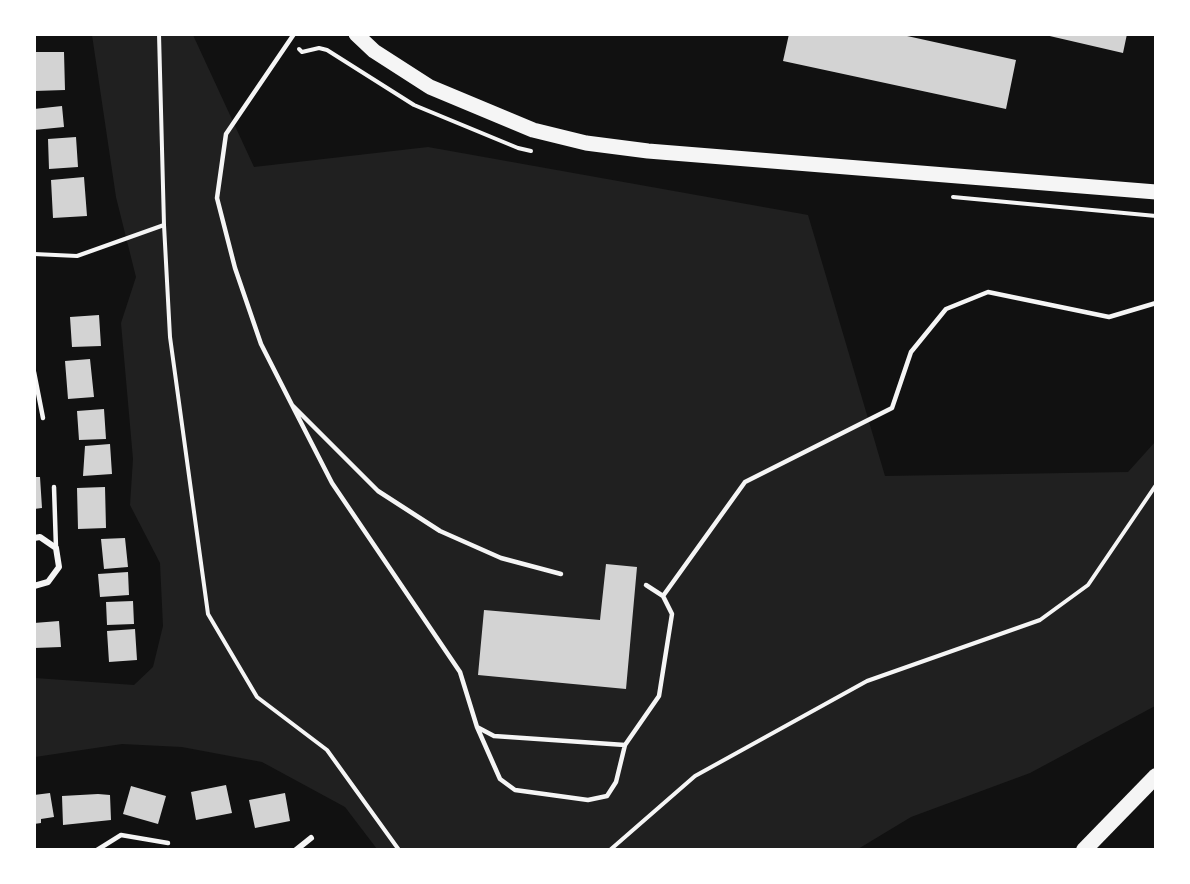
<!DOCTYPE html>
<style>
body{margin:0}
#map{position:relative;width:1190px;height:884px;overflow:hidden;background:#111;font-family:"Space Grotesk",sans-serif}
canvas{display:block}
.frame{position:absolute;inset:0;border:36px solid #fff;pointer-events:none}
</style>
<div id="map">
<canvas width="1190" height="884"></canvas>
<div class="frame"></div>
</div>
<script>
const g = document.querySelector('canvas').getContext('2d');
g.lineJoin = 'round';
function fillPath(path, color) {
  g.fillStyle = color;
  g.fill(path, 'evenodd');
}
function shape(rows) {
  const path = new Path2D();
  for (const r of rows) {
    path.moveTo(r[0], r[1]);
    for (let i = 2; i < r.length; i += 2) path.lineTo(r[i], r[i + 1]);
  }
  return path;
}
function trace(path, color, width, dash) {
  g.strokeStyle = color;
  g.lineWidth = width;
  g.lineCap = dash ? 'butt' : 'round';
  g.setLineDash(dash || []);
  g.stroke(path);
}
fillPath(shape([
 [92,35,193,35,254,167,428,147,808,215,885,476,1128,472,1155,442,1155,706,1030,773,911,817,858,849,377,849,345,807,262,762,182,747,122,744,35,757,35,678,134,685,153,667,163,626,160,563,130,505,133,459,121,323,136,277,116,197]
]), '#202020');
fillPath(shape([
 [789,34,898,34,1016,60,1006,109,783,61],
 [1041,34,1127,34,1123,53],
 [34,52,64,52,65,90,34,91],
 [62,106,64,127,34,130,34,109],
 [76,137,78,167,49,169,48,139],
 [84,177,87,216,53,218,51,180],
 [99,315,101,346,72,347,70,317],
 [90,359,94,397,68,399,65,361],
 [104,409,106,439,79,440,77,411],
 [110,444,112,474,83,476,85,446],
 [34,477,40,477,42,508,34,509],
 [105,487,106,528,78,529,77,488],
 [125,538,128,567,104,569,101,539],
 [606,564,637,567,626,689,478,675,484,610,600,620],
 [128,572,129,595,100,597,98,574],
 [133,601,134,624,107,625,106,602],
 [59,621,61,647,34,648,34,623],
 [135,629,137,660,109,662,107,631],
 [226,785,232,813,196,820,191,792],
 [131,786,166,796,158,824,123,814],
 [50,793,54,817,41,819,41,823,34,824,34,795],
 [285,793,290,821,255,828,249,800],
 [98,794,110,795,111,820,63,825,62,796]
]), '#d3d3d3');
trace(shape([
 [159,34,164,225,170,337,208,614,257,697,327,750,399,850],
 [299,49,302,52,319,48,327,50,414,105,518,148,531,151],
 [953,197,1156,216],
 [34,254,77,256,164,225],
 [610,850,695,776,867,681,1040,620,1088,585,1156,485]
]), '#f5f5f5', 4);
trace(shape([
 [34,372,43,418],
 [292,405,261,344,235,268,217,198,226,134,294,34],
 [54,487,56,548],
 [561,574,501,558,440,531,378,491,292,405,332,483,460,672,477,727,494,736,625,745,659,696,672,614,663,596,646,585],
 [663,596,745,482,892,408,911,352,946,309,988,292,1109,317,1156,303],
 [477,727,500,779,515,790,588,800,607,796,616,782,625,745],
 [97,850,121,835,168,843]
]), '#f5f5f5', 4.5);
trace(shape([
 [34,538,40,537,56,548,59,567,48,582,34,586],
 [296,850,311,838]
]), '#f5f5f5', 6);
trace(shape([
 [356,34,374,51,430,87,533,130,586,143,648,151,1156,192]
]), '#f5f5f5', 15);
trace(shape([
 [1084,850,1156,776]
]), '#f5f5f5', 16);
</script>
